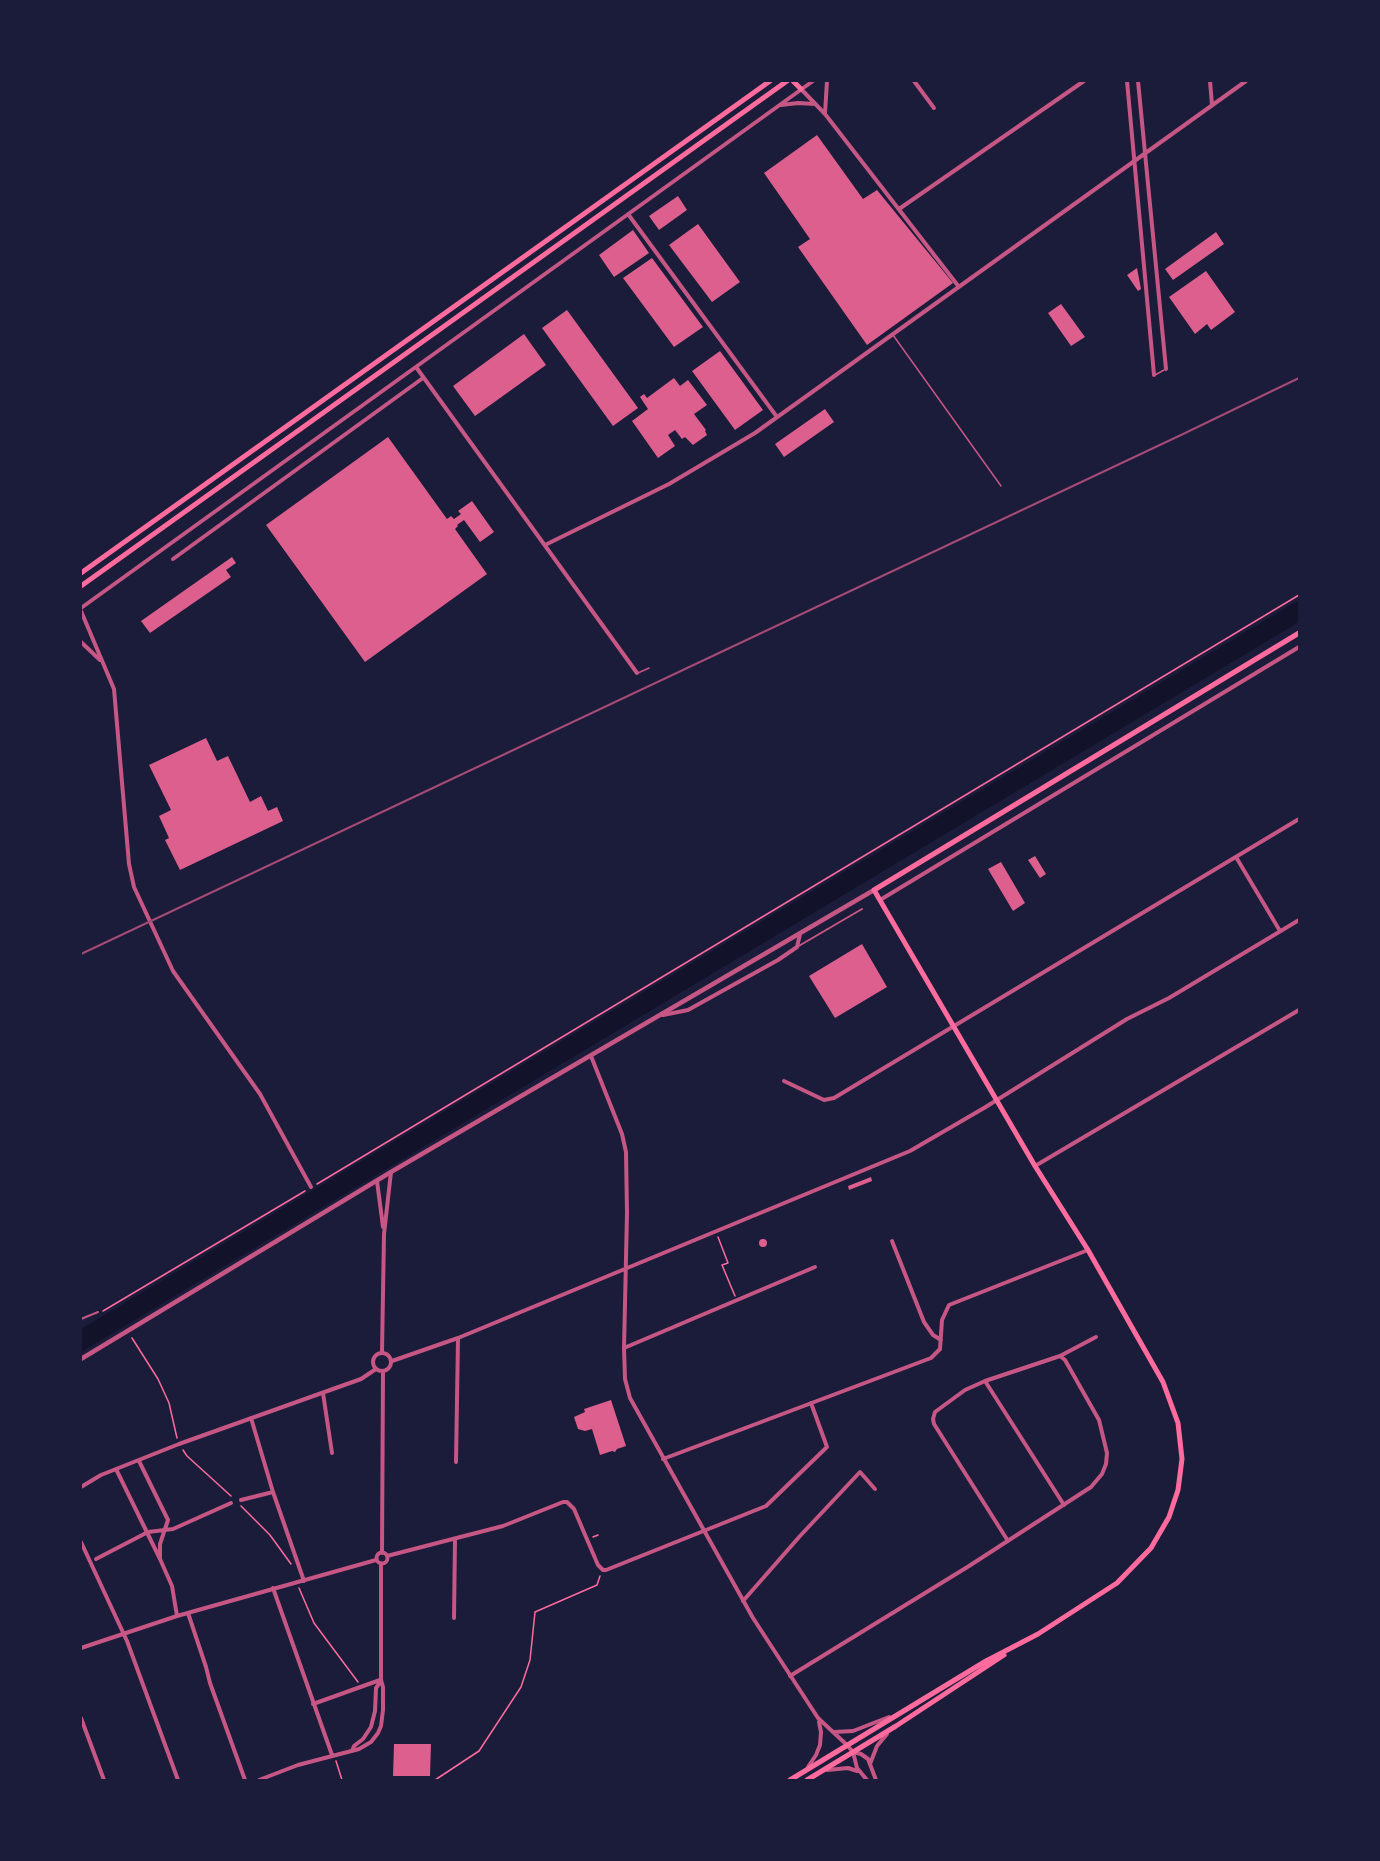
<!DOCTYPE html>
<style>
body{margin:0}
#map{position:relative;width:1380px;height:1861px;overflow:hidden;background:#1b1b3a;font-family:"Source Sans 3",sans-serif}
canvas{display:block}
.frame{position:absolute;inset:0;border:82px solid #1b1b3a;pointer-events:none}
</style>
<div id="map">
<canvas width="1380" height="1861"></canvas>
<div class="frame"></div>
</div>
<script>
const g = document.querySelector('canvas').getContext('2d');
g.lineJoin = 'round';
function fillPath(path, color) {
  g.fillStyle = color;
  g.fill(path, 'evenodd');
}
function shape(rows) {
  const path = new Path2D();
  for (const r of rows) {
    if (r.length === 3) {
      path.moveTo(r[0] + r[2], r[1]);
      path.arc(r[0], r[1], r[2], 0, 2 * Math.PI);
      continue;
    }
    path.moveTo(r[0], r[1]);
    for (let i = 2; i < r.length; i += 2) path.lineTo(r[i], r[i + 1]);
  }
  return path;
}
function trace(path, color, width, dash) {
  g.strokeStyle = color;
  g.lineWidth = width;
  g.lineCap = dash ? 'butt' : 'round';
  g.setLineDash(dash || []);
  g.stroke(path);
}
fillPath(shape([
 [1299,600,1299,622,81,1352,81,1329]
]), '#12122b');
fillPath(shape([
 [817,135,863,199,877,190,953,283,867,345,798,247,810,239,764,173],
 [678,196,687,210,659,230,649,216],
 [698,224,740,282,712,302,669,245],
 [633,230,649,253,614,277,599,255],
 [1216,232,1224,244,1173,280,1165,269],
 [652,258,703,327,674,347,623,278],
 [1137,268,1141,289,1138,291,1127,275],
 [1206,271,1235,312,1211,330,1207,324,1195,334,1169,297],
 [1061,304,1085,337,1071,346,1048,313],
 [567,310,638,408,613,426,542,328],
 [524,334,546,365,475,416,453,386],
 [720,351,763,410,735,430,692,371],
 [674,378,680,386,688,380,707,405,694,414,706,430,705,431,707,435,693,445,685,437,682,439,675,430,668,435,675,446,658,458,632,421,648,409,640,397,644,394,647,398],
 [825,409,834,422,784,457,775,444],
 [388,437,447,519,451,516,454,519,461,514,458,511,472,501,494,532,480,542,464,520,457,525,458,526,455,529,487,574,365,662,266,525],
 [232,557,236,563,226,570,231,577,150,633,141,621],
 [206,738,217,761,228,756,250,802,261,796,268,811,277,807,283,821,180,870,165,840,169,838,159,816,171,810,149,765],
 [1035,856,1046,874,1040,878,1028,860],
 [1001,862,1025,903,1013,911,988,869],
 [862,944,887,987,835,1018,809,976],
 [871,1177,872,1181,849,1190,848,1186],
 [763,1243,4],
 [611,1400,626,1446,617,1449,615,1452,612,1451,600,1455,592,1429,585,1431,578,1429,574,1417,585,1412,584,1409],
 [394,1744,431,1744,430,1776,393,1776]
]), '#dd5f8e');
trace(shape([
 [317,1184,1299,595],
 [718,1237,728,1263,722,1265,735,1296],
 [103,1311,305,1191],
 [132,1338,158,1379,169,1403,177,1438],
 [183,1450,187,1456,231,1496],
 [241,1506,270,1535,291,1564],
 [593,1537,598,1535],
 [299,1588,314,1623,358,1682],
 [336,1761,342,1780],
 [435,1780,479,1751,521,1687,530,1660,535,1612,597,1585,600,1576]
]), '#ff6b9d', 1.5);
trace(shape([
 [893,335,1001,486],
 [1155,375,1164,370],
 [638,673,649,668]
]), '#c65784', 1.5);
trace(shape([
 [797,947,862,909],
 [81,1319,98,1312]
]), '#c65784', 2);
trace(shape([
 [914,81,934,108],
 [1127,81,1154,375],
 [1138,81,1166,369],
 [1210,81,1212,105],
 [801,89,825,114,959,287],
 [781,105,798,103,815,104],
 [825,113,827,81],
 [899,209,1084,81],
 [628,214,777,417],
 [416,367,637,673],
 [545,545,669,484,755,433,1246,81],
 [173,559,423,378],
 [81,608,813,81],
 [81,611,114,689,129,864,134,887,173,971,260,1094,311,1187],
 [81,642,100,660],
 [1236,857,1280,931],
 [880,900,1299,647],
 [663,1015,688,1010,778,960,797,947,800,934],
 [591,1056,622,1134,626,1152,627,1213,624,1348,625,1379,630,1398,753,1618,818,1718,847,1745,853,1752,857,1768,867,1780],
 [784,1081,824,1100,834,1098,1299,819],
 [1035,1166,1299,1010],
 [377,1181,383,1227],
 [892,1241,924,1322,933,1335,941,1340],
 [624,1348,815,1267],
 [382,1352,384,1234,391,1172],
 [382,1362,9],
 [392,1361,458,1338,910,1151,984,1108,1127,1019,1169,998,1299,920],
 [985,1381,1064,1505],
 [323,1393,332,1453],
 [251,1418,273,1492,304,1581],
 [663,1459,931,1358,940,1349,942,1320,949,1305,1088,1250],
 [456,1462,458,1338],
 [116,1469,160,1559,160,1544,168,1520,139,1461],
 [81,1487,101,1475,179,1444,361,1379,376,1369],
 [241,1500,273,1492],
 [1008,1541,934,1424,933,1419,935,1412,965,1390,985,1381,1060,1356,1096,1337],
 [81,1542,127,1641,178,1780],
 [382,1558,5.5],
 [382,1553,383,1371],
 [387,1556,503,1526,563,1502,567,1502,574,1509,598,1565,603,1570,606,1570,766,1506,827,1447,811,1403],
 [96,1559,148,1532,173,1529,231,1503],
 [160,1559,172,1586,177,1616],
 [273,1588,332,1755],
 [743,1601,800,1536,860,1472,875,1489],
 [188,1613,206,1667,210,1683,245,1780],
 [454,1618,455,1539],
 [81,1648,177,1616,376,1560],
 [790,1676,969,1566,1091,1487,1102,1474,1106,1464,1107,1453,1099,1420,1065,1360,1060,1356],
 [313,1704,380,1680],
 [81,1718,104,1780],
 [834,1732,853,1731,889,1717],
 [352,1751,354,1746,363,1739,371,1727,375,1711,376,1688,381,1681],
 [853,1752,861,1754,868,1759,876,1780],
 [870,1764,877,1746,887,1734],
 [808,1767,816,1755,820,1745,821,1732,819,1722],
 [827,1770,848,1768,857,1771],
 [259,1780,298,1765,359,1749,371,1742,378,1733,381,1726,383,1710,383,1687,381,1680,381,1564]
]), '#c65784', 4);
trace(shape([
 [81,1359,391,1172,874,890]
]), '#c65784', 4.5);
trace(shape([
 [790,1780,986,1661,1038,1634,1117,1583,1151,1548,1169,1517,1178,1490,1182,1459,1178,1423,1163,1382,1088,1250,1035,1166,874,890,1299,633],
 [807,1780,896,1726,1004,1655]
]), '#ff6b9d', 5);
trace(shape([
 [793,81,801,89],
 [81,573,770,81],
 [81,586,787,81]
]), '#ff6b9d', 5);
trace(shape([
 [81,954,1181,435,1299,378]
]), '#a44b75', 2);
</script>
